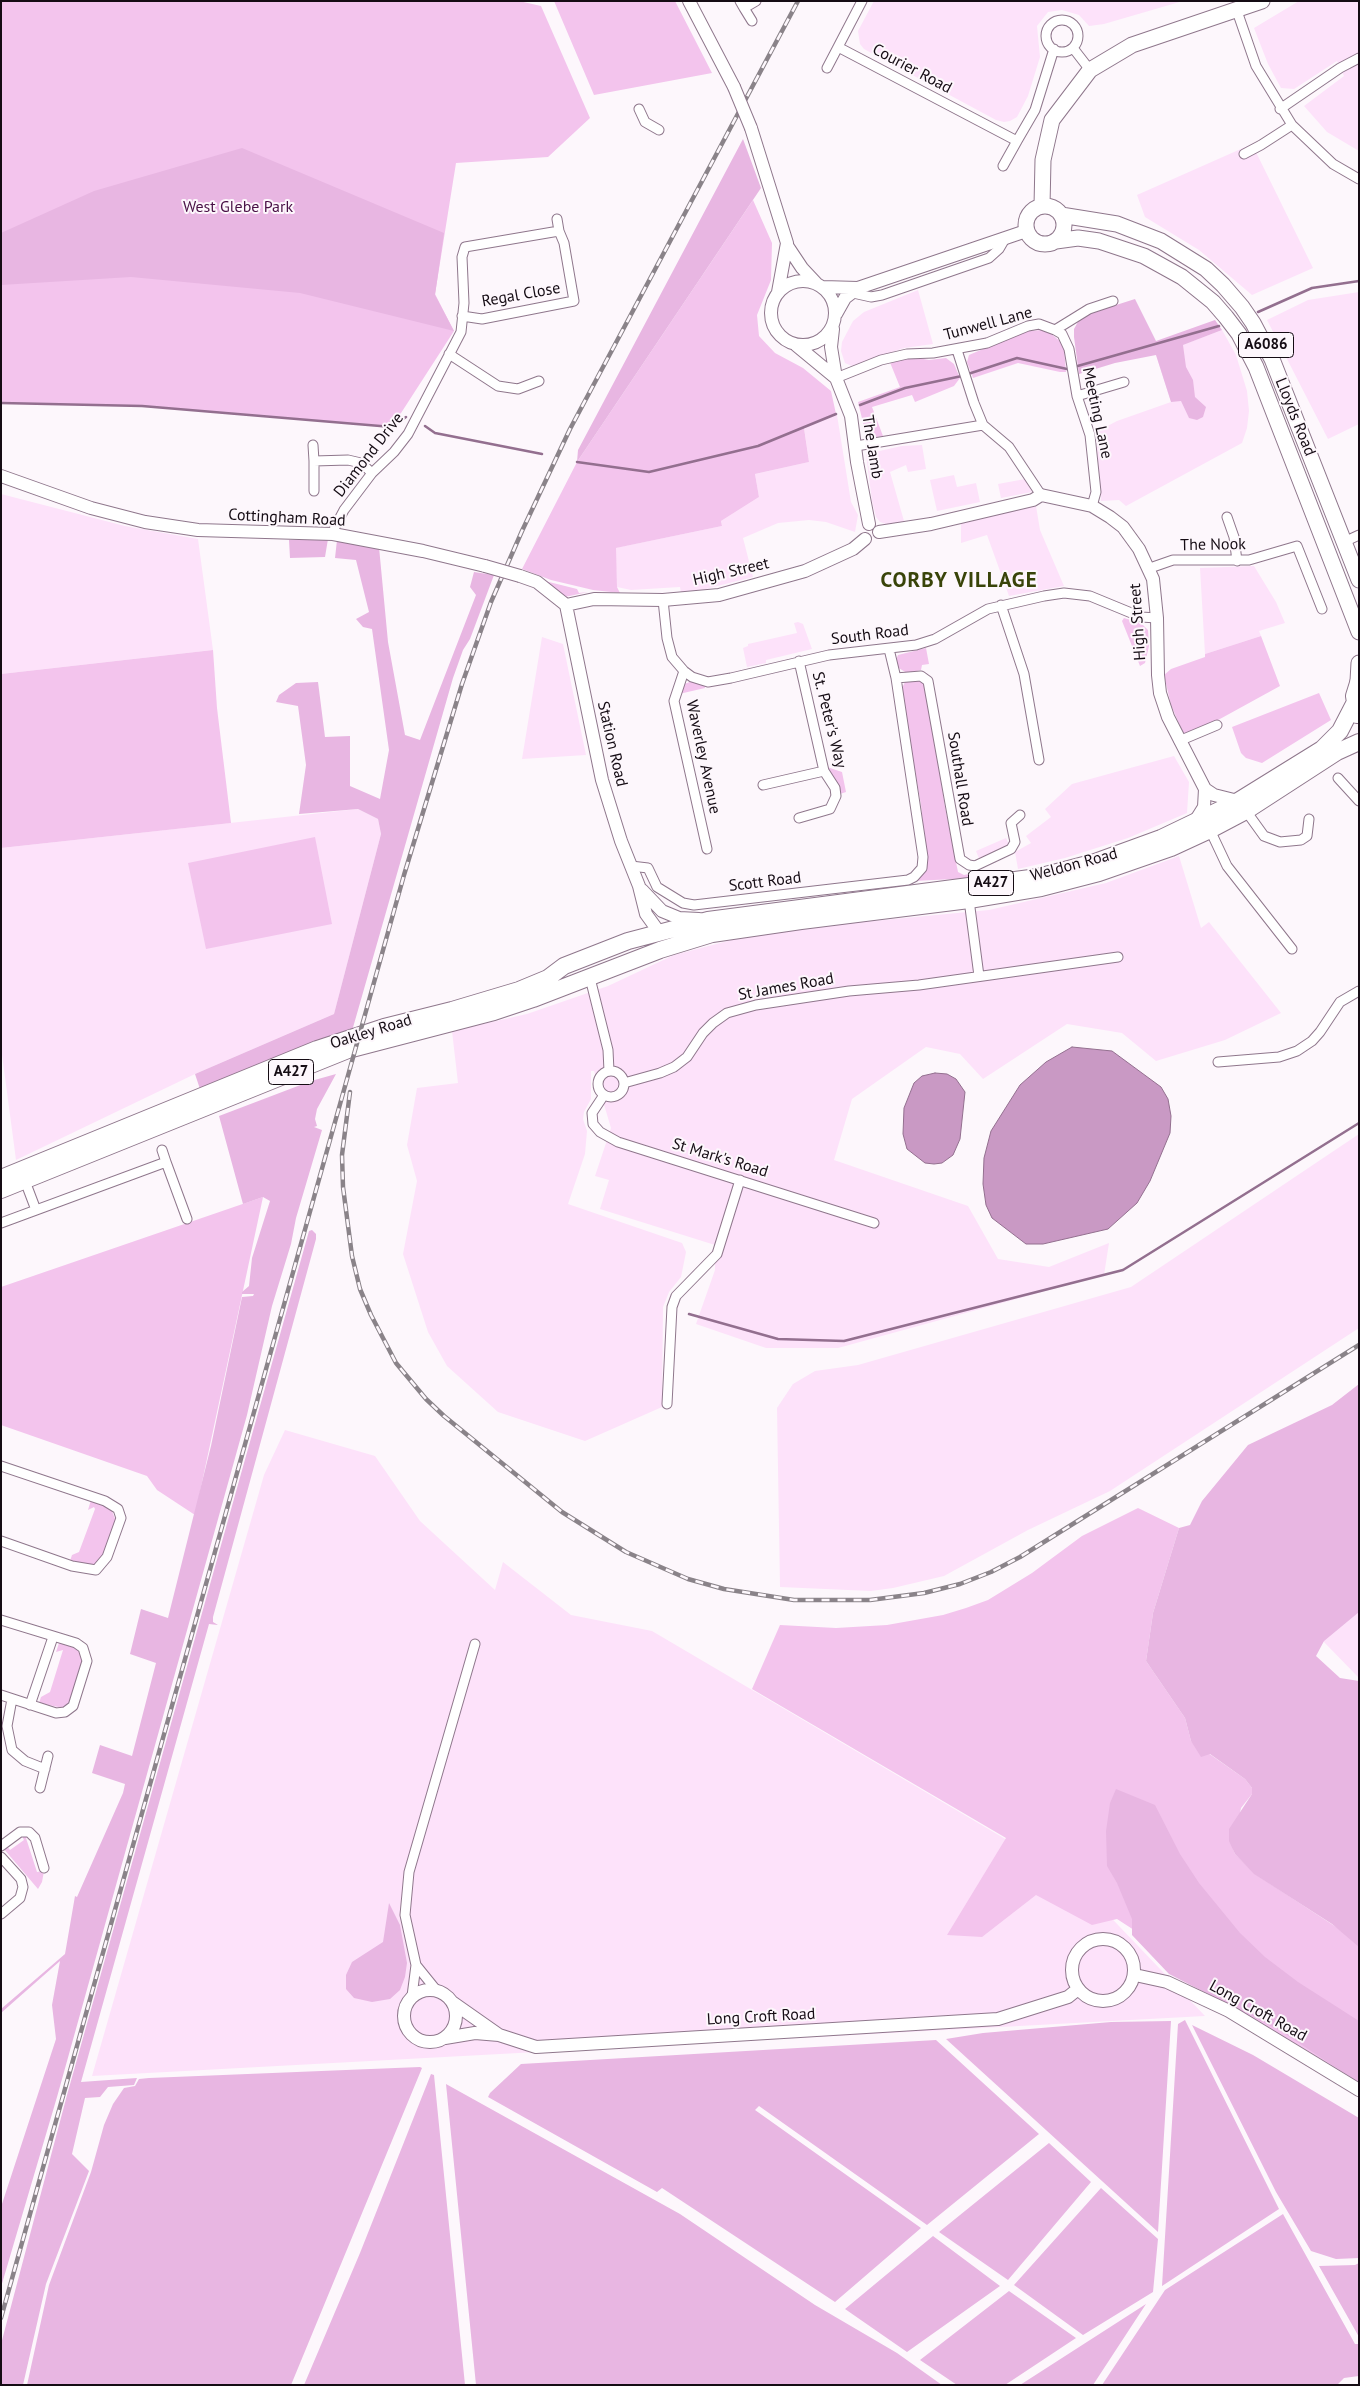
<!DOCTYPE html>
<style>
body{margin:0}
#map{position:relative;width:1360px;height:2386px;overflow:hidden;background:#fdf7fc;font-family:"PT Sans",sans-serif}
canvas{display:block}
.frame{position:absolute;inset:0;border:2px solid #150c14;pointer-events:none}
</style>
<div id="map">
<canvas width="1360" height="2386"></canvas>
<div class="frame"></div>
</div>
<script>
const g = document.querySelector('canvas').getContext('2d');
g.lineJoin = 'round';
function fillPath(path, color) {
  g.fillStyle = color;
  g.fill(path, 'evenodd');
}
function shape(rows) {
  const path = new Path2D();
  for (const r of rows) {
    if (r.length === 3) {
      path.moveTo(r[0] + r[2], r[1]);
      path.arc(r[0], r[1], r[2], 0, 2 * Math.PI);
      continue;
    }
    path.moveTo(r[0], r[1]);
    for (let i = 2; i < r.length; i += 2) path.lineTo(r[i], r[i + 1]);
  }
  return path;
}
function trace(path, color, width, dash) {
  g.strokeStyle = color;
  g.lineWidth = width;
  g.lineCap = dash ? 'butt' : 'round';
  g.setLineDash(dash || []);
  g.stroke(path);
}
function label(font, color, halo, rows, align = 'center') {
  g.font = font + ' "PT Sans",sans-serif';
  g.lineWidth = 4;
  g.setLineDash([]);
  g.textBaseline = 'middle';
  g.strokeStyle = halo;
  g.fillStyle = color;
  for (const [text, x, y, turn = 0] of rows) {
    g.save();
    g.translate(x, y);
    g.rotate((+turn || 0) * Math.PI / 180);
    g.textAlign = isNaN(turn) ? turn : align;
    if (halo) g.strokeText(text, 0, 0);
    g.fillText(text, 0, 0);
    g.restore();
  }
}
fillPath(shape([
 [874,1,1183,1,1104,24,1089,26,1079,15,1062,10,1048,12,1037,26,1040,57,1028,96,1017,117,1010,121,1004,122,996,120,864,49,860,44,858,31],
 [1299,1,1359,1,1359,151,1327,132,1304,106,1344,76,1337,61,1294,89,1281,88,1268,64,1254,28],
 [1252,144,1313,268,1252,295,1199,250,1145,217,1137,195],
 [918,290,933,344,904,348,852,366,845,363,841,351,842,342,853,321,864,312],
 [1359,292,1359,424,1328,439,1267,320,1308,300],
 [1222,330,1236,355,1247,391,1249,411,1247,428,1242,443,1126,506,1119,500,1101,501,1096,432,1117,421,1171,402,1156,355],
 [837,415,851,502,858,515,855,532,826,522,809,520,778,523,743,538,753,577,698,591,681,593,680,587,631,590,617,587,615,548,722,526,721,521,759,497,755,474,809,462,804,427],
 [922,445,926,469,908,472,906,465,890,472,904,521,889,525,880,522,876,517,872,501,866,454,902,446],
 [954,475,957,487,976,483,980,502,937,511,930,480],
 [1025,479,1032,492,1001,498,998,484],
 [1,494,125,526,198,539,213,650,1,674],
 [1036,506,1040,530,1064,586,1009,596,987,535,961,543,961,522],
 [1254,566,1276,602,1285,623,1259,631,1261,636,1205,654,1200,568],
 [798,622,803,624,812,649,766,660,766,663,747,667,743,648,748,646,748,644,797,633,794,623],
 [542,637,563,644,586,755,522,759],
 [1174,756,1189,782,1187,813,1128,838,1065,858,1018,869,1015,852,1031,843,1026,836,1051,817,1045,809,1072,784],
 [358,809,378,819,381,834,334,1014,195,1074,16,1160,1,1047,1,848],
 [1006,838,1010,847,980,861,976,851],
 [1179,856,1201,928,1209,922,1281,1013,1225,1040,1156,1061,1122,1033,1067,1024,983,1079,960,1054,926,1047,852,1099,834,1160,968,1206,998,1259,1049,1267,1109,1243,1104,1275,838,1348,766,1348,696,1324,715,1270,715,1245,600,1209,609,1180,595,1176,611,1128,594,1071,591,1071,591,1099,584,1112,583,1119,587,1131,585,1154,568,1204,682,1243,686,1252,681,1277,669,1292,663,1307,662,1407,585,1441,498,1412,447,1366,428,1332,403,1254,417,1181,407,1145,417,1088,458,1083,452,1031,527,1014,608,986,674,955,743,937,841,924,989,910,1106,883],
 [1359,1134,1359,1328,1110,1491,1028,1530,944,1576,893,1588,871,1591,780,1587,777,1408,793,1384,815,1371,858,1365,1131,1287],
 [285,1430,375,1456,420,1521,495,1590,503,1562,571,1615,652,1631,1075,1880,1205,2016,92,2076,264,1475],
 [1359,1595,1359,1678,1321,1639]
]), '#fde2fa');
fillPath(shape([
 [1,1,519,1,541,6,590,118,548,157,456,163,435,294,454,331,392,427,142,406,1,403],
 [554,1,675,1,712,73,594,95],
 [753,200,772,243,771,280,757,315,759,336,775,353,803,368,831,391,836,414,804,428,809,462,755,474,759,497,721,521,722,526,616,548,617,587,620,593,593,590,551,580,522,569,577,462],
 [1043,330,1049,332,1061,342,1064,348,1066,372,1060,372,1018,363,973,378,967,362,969,355,1025,331],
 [907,356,929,360,946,358,954,364,960,378,954,386,915,402,912,395,872,407,883,436,871,438,866,435,858,402,900,387,889,360],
 [541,580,577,589,579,593,588,592,565,597],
 [1124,618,1141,623,1148,630,1149,646,1145,663,1140,666,1122,621],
 [1261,636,1280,686,1209,725,1184,735,1171,705,1164,675,1171,669,1205,657,1205,654],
 [926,648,929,664,922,665,921,670,907,673,897,667,896,660,898,655],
 [213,650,217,708,231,823,1,848,1,674],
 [920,679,926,686,945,807,958,872,964,875,973,873,976,878,913,881,924,871,927,864,921,805,901,690,906,680],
 [692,681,704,684,705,688,679,694,682,685],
 [1319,693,1331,720,1262,763,1246,758,1241,753,1232,727],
 [827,767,842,772,846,792,840,794],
 [315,837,332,924,206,949,188,863],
 [263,1197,195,1515,157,1490,147,1476,1,1425,1,1287],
 [91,1500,111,1509,116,1521,103,1557,95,1565,88,1566,70,1561,72,1555,79,1552,95,1509,94,1507,88,1510],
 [1138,1508,1179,1528,1153,1613,1146,1661,1185,1718,1191,1741,1245,1779,1252,1788,1252,1794,1241,1808,1233,1849,1235,1854,1255,1874,1359,1942,1359,2082,1158,1961,1154,1943,1117,1919,1092,1925,1036,1895,982,1937,947,1935,1006,1838,752,1689,780,1625,836,1628,887,1625,943,1615,966,1608,988,1600,1032,1573,1082,1536],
 [59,1643,75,1648,81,1653,83,1661,69,1704,63,1708,39,1703,41,1697,50,1692,63,1650,56,1652],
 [21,1834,32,1835,26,1838,37,1872,44,1871,42,1882,38,1889,3,1848,6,1845,10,1850,24,1840]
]), '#f3c4ed');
fillPath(shape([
 [743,139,761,188,577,462,578,450],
 [242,148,444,233,435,295,454,331,300,293,131,277,1,285,1,233,94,191],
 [1135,299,1156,341,1215,320,1222,330,1183,345,1186,367,1193,380,1195,397,1206,407,1203,417,1197,420,1189,418,1181,401,1171,402,1156,355,1115,363,1079,374,1074,337,1074,329,1079,320,1088,314],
 [328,539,325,557,290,558,289,540],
 [337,540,379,547,388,642,405,735,420,740,476,595,470,587,474,572,494,575,470,639,463,650,453,678,352,1031,200,1089,195,1074,334,1014,381,834,378,819,358,809,299,814,306,765,298,706,276,702,279,695,296,683,318,682,325,737,350,736,350,786,380,799,389,750,372,629,363,627,356,619,369,612,356,560,335,558],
 [336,1074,317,1109,315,1119,317,1126,314,1127,322,1130,296,1218,291,1244,272,1306,247,1415,57,2097,1,2287,1,2207,56,2039,52,2005,60,1961,1,2013,1,2009,65,1954,75,1896,77,1897,123,1793,125,1784,92,1773,100,1745,132,1756,156,1663,130,1654,141,1609,168,1618,211,1446,242,1297,253,1296,254,1294,242,1294,242,1292,249,1286,252,1258,270,1201,263,1197,243,1204,219,1116,311,1081],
 [312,1230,316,1234,316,1239,213,1617,213,1622,218,1625,209,1624,81,2082,137,2078,134,2085,108,2087,100,2097,85,2098,72,2154,89,2171,46,2284,23,2385,1,2385,1,2344,67,2095,309,1231],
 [1359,1384,1359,1612,1324,1641,1316,1656,1340,1678,1359,1681,1359,1947,1332,1924,1254,1874,1235,1854,1229,1841,1229,1829,1252,1794,1252,1788,1245,1779,1210,1754,1201,1757,1191,1741,1185,1718,1146,1661,1153,1613,1179,1528,1190,1525,1202,1501,1248,1445,1332,1405],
 [1116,1789,1155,1805,1180,1854,1199,1883,1240,1933,1265,1957,1298,1982,1359,2021,1359,2083,1284,2033,1169,1974,1132,1935,1132,1919,1117,1883,1107,1866,1106,1831,1110,1803],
 [389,1903,400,1925,407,1963,405,1977,400,1990,390,1999,372,2002,354,1998,346,1989,346,1975,352,1962,383,1942],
 [1185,2020,1279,2209,1162,2286,1178,2024],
 [1171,2021,1158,2232,946,2039,983,2033,1111,2022],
 [1192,2025,1253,2055,1359,2118,1359,2258,1336,2259,1311,2251,1276,2192],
 [936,2040,1039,2134,927,2225,759,2106,755,2110,921,2228,835,2302,662,2188,657,2192,488,2097,490,2093,521,2064],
 [420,2067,422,2068,291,2385,27,2385,49,2285,91,2172,104,2125,113,2104,124,2088,135,2086,139,2079,149,2078],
 [431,2074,434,2075,465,2385,304,2385,360,2253],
 [446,2084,680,2214,815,2305,897,2353,942,2385,476,2385],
 [1049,2143,1091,2182,1008,2280,939,2232],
 [1101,2188,1158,2239,1153,2292,1083,2335,1014,2285],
 [1283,2214,1355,2344,1359,2344,1359,2376,1344,2378,1337,2385,1102,2385,1165,2290],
 [933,2236,1000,2286,907,2352,845,2309],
 [1359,2263,1359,2337,1319,2266,1355,2265],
 [1009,2291,1076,2338,1005,2385,957,2385,920,2360],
 [1146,2304,1093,2385,1020,2385]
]), '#e8b6e2');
const water = shape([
 [1072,1047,1112,1051,1161,1087,1168,1099,1171,1116,1170,1133,1150,1181,1137,1203,1108,1229,1043,1244,1026,1244,992,1218,986,1205,983,1184,984,1158,991,1131,1020,1085,1046,1062,1072,1047],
 [935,1073,947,1074,956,1079,965,1092,960,1139,953,1155,942,1163,934,1164,925,1163,907,1149,903,1134,904,1108,914,1083,922,1076,935,1073]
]);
fillPath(water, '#c999c4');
trace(water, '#936f8f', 1);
trace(shape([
 [1258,312,1312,288,1359,281],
 [968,374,1017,358,1067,369,1219,326],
 [1,403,142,406,392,427,406,417],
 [860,405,905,388,962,376],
 [425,426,435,433,542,454],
 [577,462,649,472,758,446,836,414],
 [689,1314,778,1339,844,1341,1123,1270,1359,1123]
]), '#936f8f', 2.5);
const street = shape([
 [740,1,744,8,756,1],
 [862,1,838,47,1017,141,1035,110,1054,49],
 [744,8,752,21],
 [1237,11,1256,66,1292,125,1333,164,1359,179],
 [1062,36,16],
 [1073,48,1090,70],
 [827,68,838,47],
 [639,109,645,122,659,130],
 [1280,109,1340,68,1359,58],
 [1244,154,1261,145,1292,125],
 [1003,166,1017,141],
 [853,293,871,297,882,295,989,258,999,249,1006,237],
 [462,316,482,319,574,301,564,243,559,231,557,219],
 [1055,330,1062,334,1069,349,1077,396,1090,435,1096,492,1092,506],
 [957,350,974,403,983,425,1009,447,1041,495],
 [449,354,498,386,518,389,539,381],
 [836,378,881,360,907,354,933,353,987,343,1028,326,1039,324,1055,330,1089,309,1113,301],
 [1077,396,1124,382],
 [313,445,314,461],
 [856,446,983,425],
 [314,491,314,461,348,460,361,463,372,473],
 [1227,517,1234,537,1237,561],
 [333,534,335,527,344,510,372,473,394,452,408,434,461,332,464,303,462,257,465,247,559,231],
 [1344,542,1359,535],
 [1150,568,1173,560,1249,560,1297,546,1322,609],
 [663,600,667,638,672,657,684,671,692,677,708,682,731,678,829,655,916,645,935,639,988,609,1044,596,1064,593,1090,596,1141,617,1157,618],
 [1001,605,1024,674,1039,760],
 [684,671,674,701,707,849],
 [896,678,921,676,928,681,960,859,969,865,975,866,1011,849,1015,842,1011,823,1020,815],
 [1179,741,1217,725],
 [1338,778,1359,801],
 [763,785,824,771],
 [1246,811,1264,836,1280,842,1301,840,1307,836,1309,819],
 [799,818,830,809,836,796,835,788,824,771,799,661],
 [1210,830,1227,866,1292,949],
 [631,866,648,868,657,887,683,903,694,905,908,880,914,877,922,868,923,857,896,678,889,649],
 [969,900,979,976],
 [590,978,608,1050,609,1071],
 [1218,1062,1279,1057,1297,1051,1312,1041,1320,1032,1340,1002,1359,991],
 [611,1084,13],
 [624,1083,660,1073,674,1067,687,1057,703,1033,713,1023,727,1013,756,1005,849,991,919,985,1118,957],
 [604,1095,592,1113,593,1124,600,1132,618,1142,874,1223],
 [162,1150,166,1162],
 [25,1181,36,1210],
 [1,1223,166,1162,187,1219],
 [667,1404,672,1307,676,1296,717,1254,740,1180],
 [1,1466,105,1501,118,1509,121,1518,107,1557,96,1570,72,1566,1,1541],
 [1,1620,76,1643,83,1648,87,1661,73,1706,65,1712,56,1713,1,1695],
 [12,1699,7,1726,12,1750,25,1761,45,1769],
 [30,1705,53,1637],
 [40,1788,48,1756],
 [1,1846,20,1832,29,1832,35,1838,44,1868],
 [1,1857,21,1879,23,1887,20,1898,1,1914],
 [416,1965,437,1991],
 [412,1996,416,1965,405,1915,409,1872,475,1644]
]);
const secondary = shape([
 [689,1,734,87],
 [751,128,787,243,778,292],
 [788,247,802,268,817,284],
 [803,313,32],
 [823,287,858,288,1026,231],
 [836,314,845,298,858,288],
 [833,329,831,347,836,378,851,416,857,462,869,524],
 [796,345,836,378],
 [1,476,91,508,145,522,198,530,333,534,423,551,485,566],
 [879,532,931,524,1033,500,1041,495,1092,506,1110,517,1123,527,1139,549,1153,579,1157,618,1158,675,1160,693,1168,717,1205,789,1214,795,1238,801],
 [520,576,537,582,566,605],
 [566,605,602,780,621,841,639,886,646,914,659,932],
 [566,605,594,599,663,600,719,595,805,571,853,549,865,539],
 [1194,823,1204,807,1205,789],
 [642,890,662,911,679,918,699,919],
 [1103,1970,31],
 [1135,1975,1167,1982,1229,2011,1359,2090],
 [430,2016,26],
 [452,2002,499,2035,536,2047,998,2019,1068,1997,1078,1989],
 [445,2038,475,2033,499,2035]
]);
const primary = shape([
 [1045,225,19],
 [1042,206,1043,160,1052,120,1090,70,1132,45,1262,1],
 [1061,215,1117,224,1161,241,1206,269,1223,285,1242,307,1253,323,1272,359,1359,580],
 [1056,241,1078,238,1099,241,1144,256,1182,277,1213,302,1226,317,1239,334,1256,367,1359,632],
 [1358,681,1359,663]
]);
const highway = shape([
 [1357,715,1354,696,1359,680],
 [1,1178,317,1049,384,1027,452,1010,519,990,548,978,564,966,628,941,708,920,1038,877,1095,862,1161,838,1238,801,1322,749,1340,731,1354,704],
 [1,1190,348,1050,494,1012,533,999,660,950,712,934,801,921,969,900,1041,888,1099,873,1171,848,1210,830,1246,811,1337,752,1359,742]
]);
trace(street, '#8f778c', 11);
trace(secondary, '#8f778c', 14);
trace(primary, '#8f778c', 17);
trace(highway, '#8f778c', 18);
trace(street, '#fff', 9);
trace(secondary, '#fff', 12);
trace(primary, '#fff', 15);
trace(highway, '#fff', 16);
const rail = shape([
 [350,1092,342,1155,343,1187,352,1256,360,1289,371,1315,396,1363,426,1399,444,1416,562,1512,626,1552,688,1579,724,1589,794,1600,870,1600,924,1593,960,1584,991,1572,1020,1557,1359,1345],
 [1,2318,404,875,462,684,491,602,522,531,570,429,798,1]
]);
trace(rail, '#8a8389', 4.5);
trace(rail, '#fdf7fc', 2.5, [8]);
const secondaryBridge = shape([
 [734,87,751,128],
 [485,566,520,576]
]);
trace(secondaryBridge, '#8f778c', 14, []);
trace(secondaryBridge, '#fff', 12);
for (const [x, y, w] of [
 [1266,345,55],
 [991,883,45],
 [291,1072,45]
]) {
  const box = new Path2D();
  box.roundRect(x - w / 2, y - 12.5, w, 25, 4);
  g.fillStyle = '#fdf7fc';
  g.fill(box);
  trace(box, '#150c14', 1);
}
label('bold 15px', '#150c14', null, [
 ["A6086",1266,345],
 ["A427",991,883],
 ["A427",291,1072]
]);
label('16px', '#150c14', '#fdf7fc', [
 ["Courier Road",912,69,28],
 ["Regal Close",521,295,-10],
 ["Tunwell Lane",988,324,-15],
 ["Meeting Lane",1097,413,78],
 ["Lloyds Road",1295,417,68],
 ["The Jamb",872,447,81],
 ["Diamond Drive",369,455,-52],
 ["Cottingham Road",287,518,3],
 ["The Nook",1213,545,-1],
 ["High Street",731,572,-13],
 ["High Street",1138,622,-94],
 ["South Road",870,635,-7],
 ["St. Peter's Way",829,720,76],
 ["Station Road",612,744,77],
 ["Waverley Avenue",703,757,78],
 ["Southall Road",960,779,81],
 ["Weldon Road",1074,865,-15],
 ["Scott Road",765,882,-7],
 ["St James Road",786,987,-10],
 ["Oakley Road",371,1032,-17],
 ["St Mark's Road",720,1158,17],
 ["Long Croft Road",1258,2011,29],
 ["Long Croft Road",761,2017,-3]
]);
label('16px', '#491046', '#fdf7fc', [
 ["West Glebe Park",238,207]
]);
g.letterSpacing = '1px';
label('bold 21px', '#394409', '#fdf7fc', [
 ["CORBY VILLAGE",959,581]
]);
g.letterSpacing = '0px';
</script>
